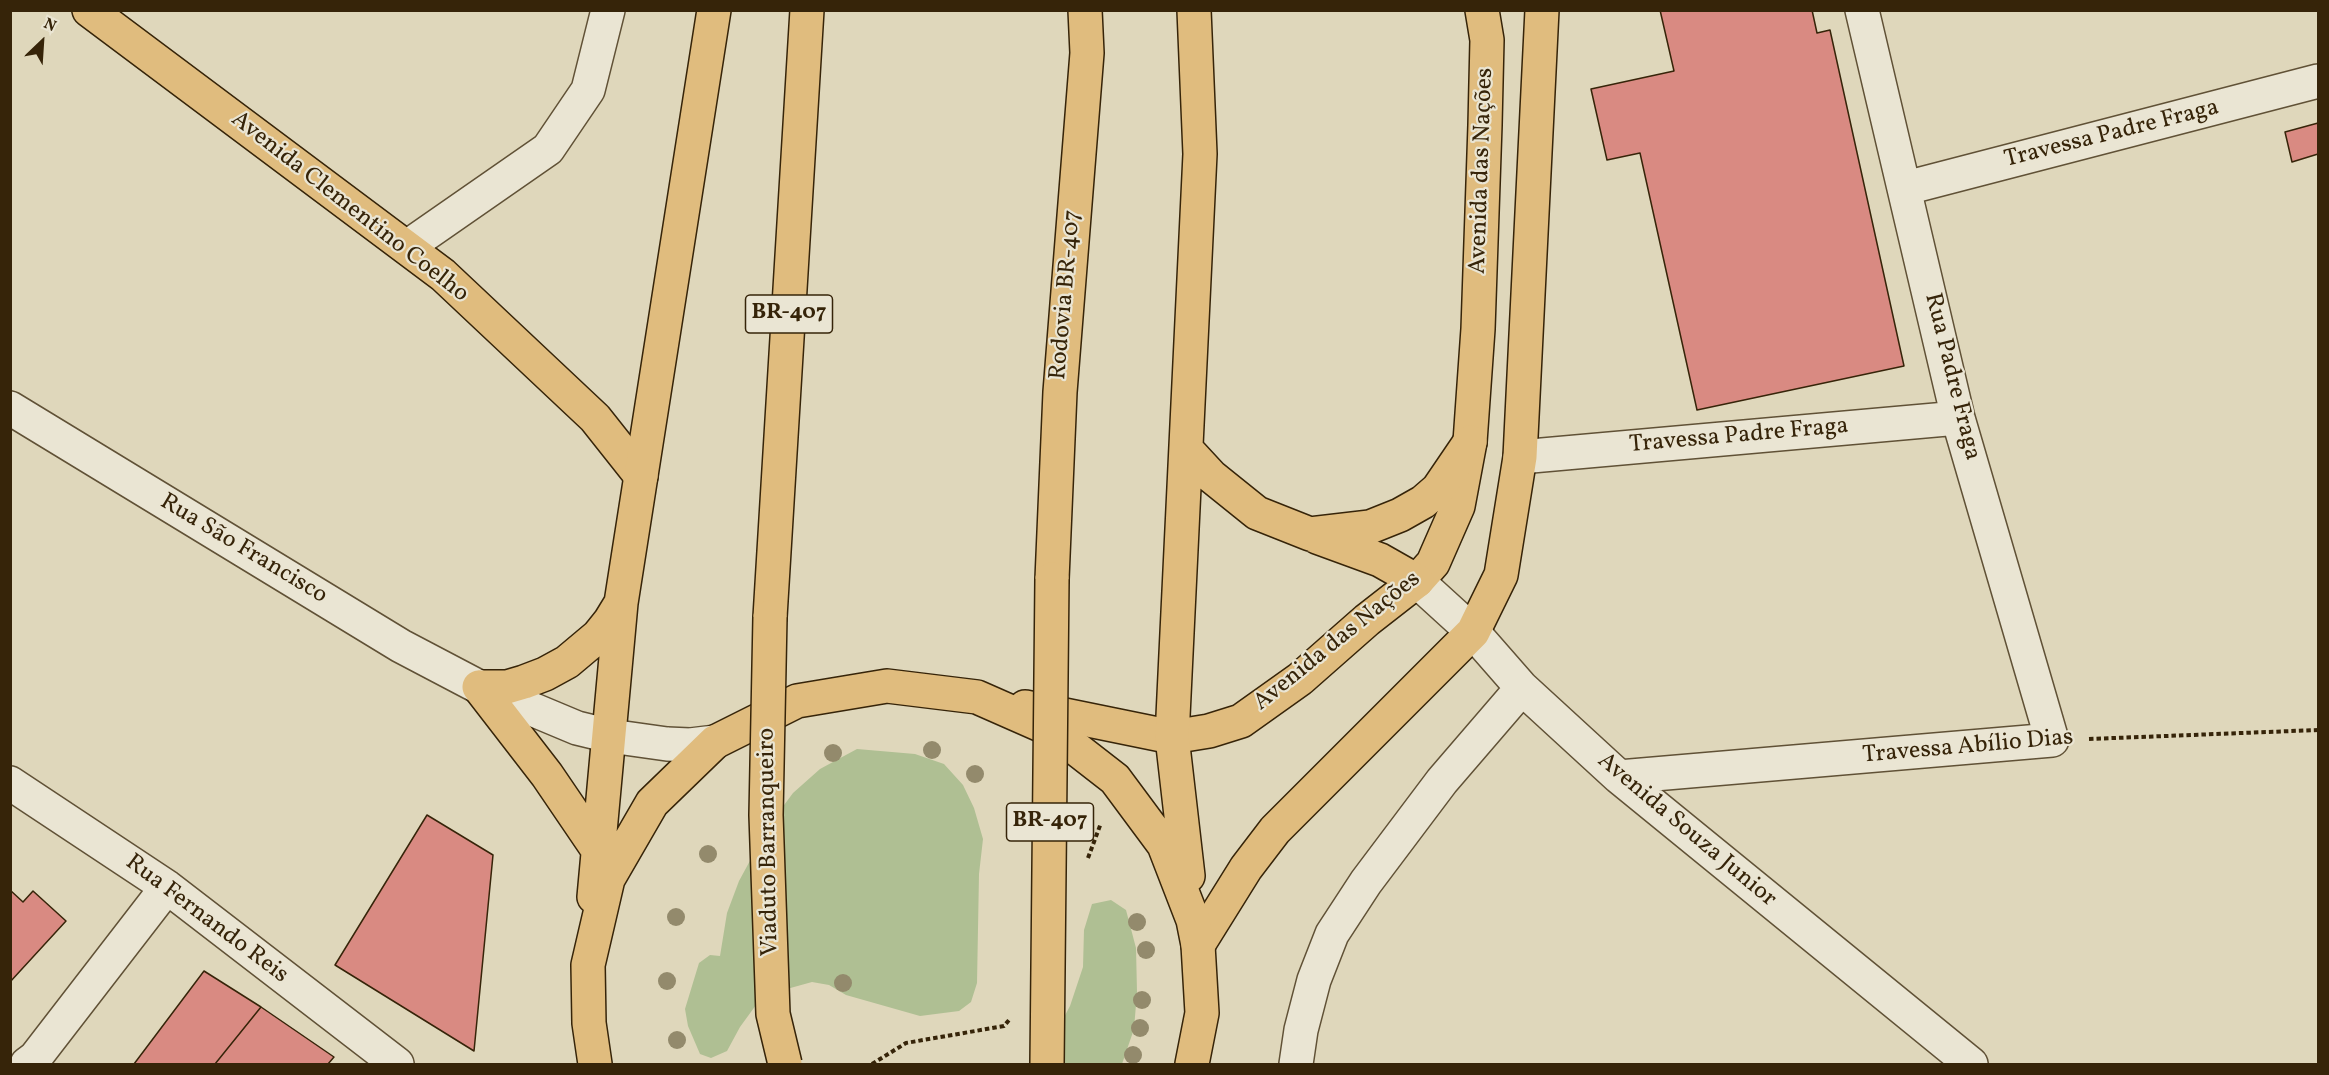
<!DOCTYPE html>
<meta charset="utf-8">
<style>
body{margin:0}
#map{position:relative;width:2329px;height:1075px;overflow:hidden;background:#dfd7bb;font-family:Vollkorn,serif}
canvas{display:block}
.frame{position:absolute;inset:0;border:12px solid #362409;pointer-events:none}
.north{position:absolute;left:12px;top:12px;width:60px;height:60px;-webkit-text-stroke:4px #eae5d3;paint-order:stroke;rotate:25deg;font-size:16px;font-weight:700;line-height:24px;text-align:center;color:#362409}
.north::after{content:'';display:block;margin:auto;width:21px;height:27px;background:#362409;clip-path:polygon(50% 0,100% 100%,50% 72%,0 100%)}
</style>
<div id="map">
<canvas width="2329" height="1075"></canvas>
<div class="frame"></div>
<div class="north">N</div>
</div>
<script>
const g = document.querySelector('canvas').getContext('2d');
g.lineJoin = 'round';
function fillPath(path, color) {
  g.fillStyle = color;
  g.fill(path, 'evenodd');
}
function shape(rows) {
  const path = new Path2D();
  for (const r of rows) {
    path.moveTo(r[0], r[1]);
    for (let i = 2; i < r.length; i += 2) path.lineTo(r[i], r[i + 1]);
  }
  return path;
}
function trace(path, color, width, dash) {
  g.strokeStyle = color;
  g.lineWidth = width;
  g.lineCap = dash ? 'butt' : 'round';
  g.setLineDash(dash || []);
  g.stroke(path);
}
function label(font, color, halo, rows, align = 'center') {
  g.font = font + ' Vollkorn,serif';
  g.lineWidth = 4.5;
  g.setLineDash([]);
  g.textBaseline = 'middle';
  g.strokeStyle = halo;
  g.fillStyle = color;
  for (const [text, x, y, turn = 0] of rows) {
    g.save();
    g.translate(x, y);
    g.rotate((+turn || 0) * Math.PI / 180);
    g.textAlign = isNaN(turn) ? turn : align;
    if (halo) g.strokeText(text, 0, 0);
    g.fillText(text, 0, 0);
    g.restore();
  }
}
fillPath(shape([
 [857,749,915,754,944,764,963,785,974,808,983,839,979,874,977,983,971,1002,959,1011,920,1016,846,995,829,985,812,982,776,992,756,1005,740,1027,727,1051,711,1058,700,1054,688,1026,685,1009,699,963,710,955,720,956,727,913,739,881,770,824,793,793,820,769],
 [1111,900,1126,910,1136,948,1137,992,1134,1029,1122,1064,1039,1064,1070,1006,1083,967,1084,930,1092,904]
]), '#afbf93');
const building = shape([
 [1660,10,1812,10,1817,33,1830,30,1904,366,1697,410,1640,153,1607,160,1591,89,1674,71,1660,10],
 [2318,123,2318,154,2292,162,2285,132,2318,123],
 [427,815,493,855,474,1051,335,965,427,815],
 [10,890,23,902,33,891,66,921,10,982,10,890],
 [204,971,261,1007,215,1064,134,1064,204,971],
 [261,1007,334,1057,328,1064,215,1064,261,1007]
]);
fillPath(building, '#d98a82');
trace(building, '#362409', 1.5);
const minor = shape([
 [1906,188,2318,81],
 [407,247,548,149,588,90,608,10],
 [10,408,401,646,479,687,577,728,610,736,667,744,690,745,715,742],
 [1520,457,1958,418],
 [1417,581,1473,632,1522,688,1619,777,1971,1064],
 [1619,777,2052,740,1958,418,1862,10],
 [10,783,167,887,397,1064],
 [27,1064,35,1058,167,887],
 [1296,1064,1301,1030,1314,980,1332,934,1366,882,1442,781,1522,688]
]);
const major = shape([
 [89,10,443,275,595,418,641,476],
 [1025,707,1172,737,1209,731,1241,721,1300,679,1367,620,1417,581,1433,563,1458,506,1470,442,1478,329,1485,125,1487,40,1482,10],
 [1198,945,1246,868,1275,830,1473,632,1501,575,1520,457,1542,10]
]);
const highway = shape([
 [1186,449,1211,476,1257,513,1310,534,1370,527,1400,515,1423,502,1438,489,1470,442],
 [1317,537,1380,560,1417,581],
 [1052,579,1060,392,1087,53,1085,10],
 [770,617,807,10],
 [479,687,547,775,598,850],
 [479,687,507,687,524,682,545,674,567,662,598,636,610,621,621,603],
 [1188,876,1172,737,1200,154,1194,10],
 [594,897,621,603,714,10],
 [595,1064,589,1023,588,965,608,879,652,803,715,742,797,701,887,686,977,697,1052,730,1115,779,1164,845,1193,920,1198,945,1202,1013,1192,1064]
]);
trace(minor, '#605136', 36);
trace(major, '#362409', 36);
trace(highway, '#362409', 36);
trace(shape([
 [2089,739,2318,730],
 [1088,858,1101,823],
 [872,1064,906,1043,1004,1026,1009,1020]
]), '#362409', 4, [4.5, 3]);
trace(minor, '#eae5d3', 33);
trace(major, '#e0bc7e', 33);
trace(highway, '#e0bc7e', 33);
const highwayBridge = shape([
 [770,617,766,815,773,1014,785,1064],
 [1047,1064,1052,579]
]);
trace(highwayBridge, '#362409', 36, []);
trace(highwayBridge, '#e0bc7e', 33);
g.fillStyle = '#938a6c';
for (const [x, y] of [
 [932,750],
 [833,753],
 [975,774],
 [1081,830],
 [708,854],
 [676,917],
 [1137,922],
 [1146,950],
 [667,981],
 [843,983],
 [1142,1000],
 [1140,1028],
 [677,1040],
 [1133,1055]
]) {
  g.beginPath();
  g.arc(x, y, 9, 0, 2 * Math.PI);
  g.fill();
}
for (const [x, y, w] of [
 [789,314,87],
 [1050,822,87]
]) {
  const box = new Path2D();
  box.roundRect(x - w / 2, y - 19, w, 38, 4.5);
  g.fillStyle = '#eae5d3';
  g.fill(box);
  trace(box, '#362409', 1.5);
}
label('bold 22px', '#362409', null, [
 ["BR-407",789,314],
 ["BR-407",1050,822]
]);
label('24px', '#362409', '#eae5d3', [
 ["Travessa Padre Fraga",2112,135,-14],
 ["Avenida das Nações",1483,171,-88],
 ["Avenida Clementino Coelho",349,208,38],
 ["Rodovia BR-407",1067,295,-85],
 ["Rua Padre Fraga",1951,377,76],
 ["Travessa Padre Fraga",1739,437,-5],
 ["Rua São Francisco",243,550,31],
 ["Avenida das Nações",1338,642,-39],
 ["Travessa Abílio Dias",1968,748,-5],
 ["Avenida Souza Junior",1686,831,40],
 ["Viaduto Barranqueiro",770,842,-91],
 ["Rua Fernando Reis",206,920,37]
]);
</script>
